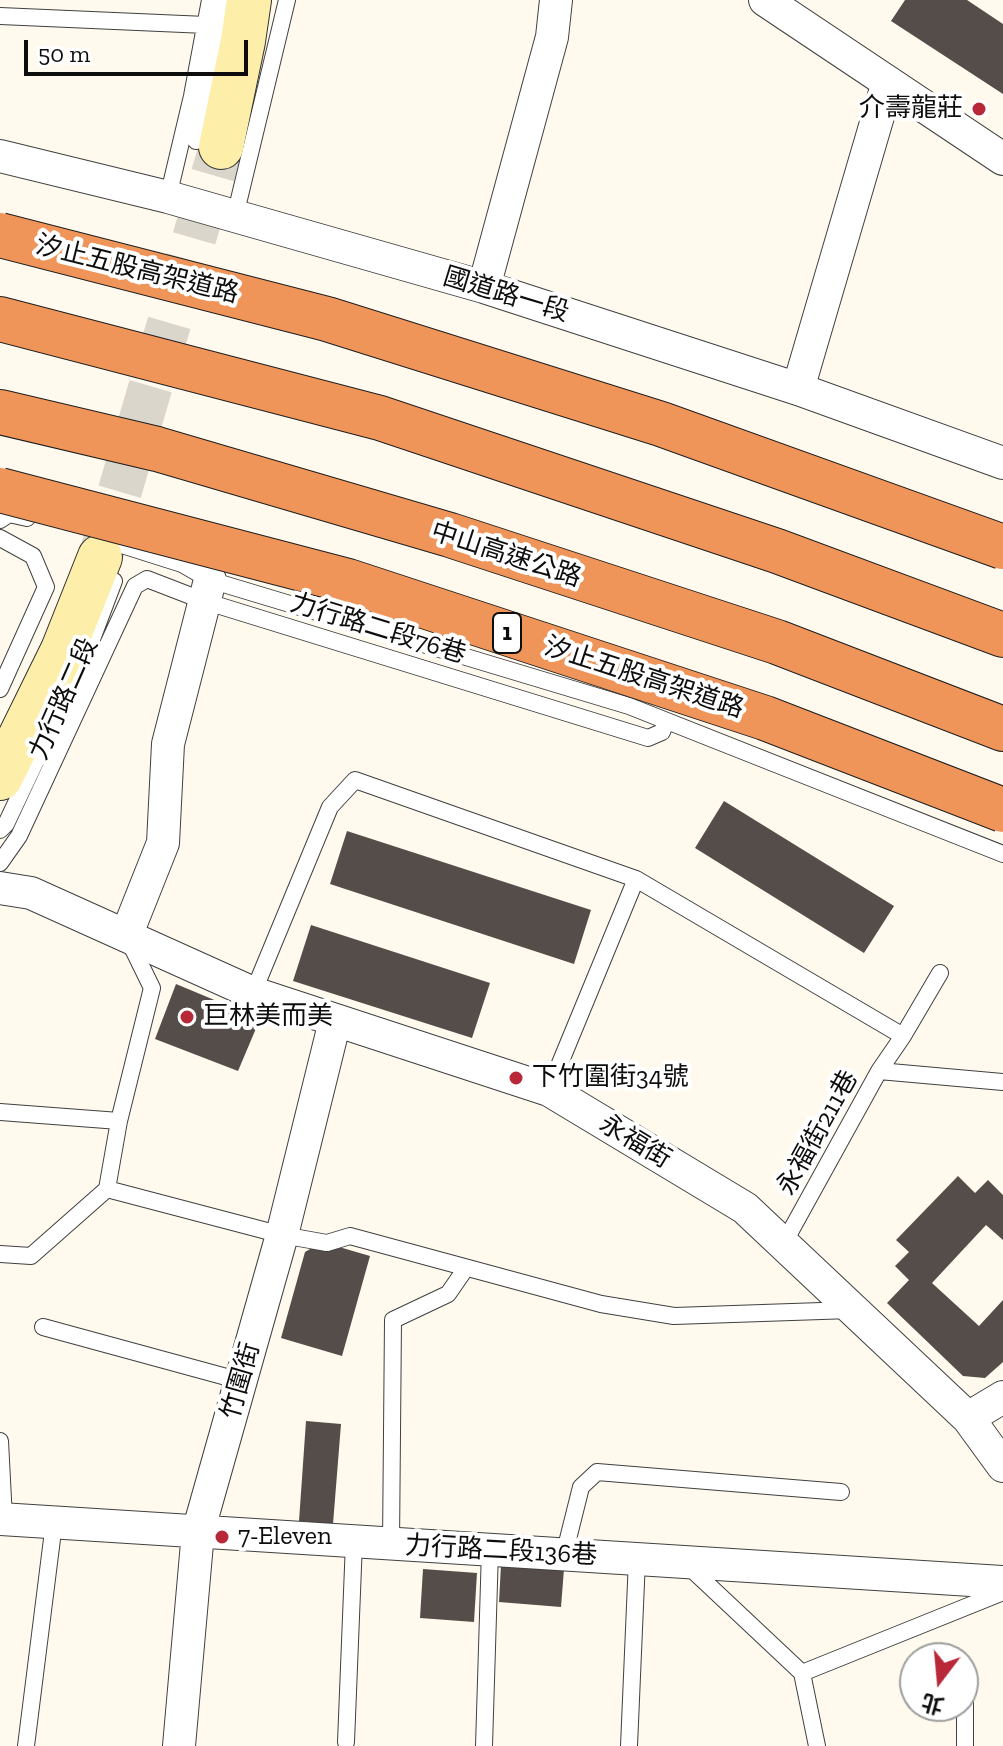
<!DOCTYPE html>
<meta charset="utf-8">
<style>
body{margin:0}
#map{position:relative;width:1003px;height:1746px;overflow:hidden;background:#fffaed;font-family:"Zilla Slab","Noto Sans TC",serif}
canvas{display:block}
.north{position:absolute;left:899px;top:1642px;width:80px;height:80px;box-sizing:border-box;background:#fff;border:2px solid #9e9e9e;border-radius:50%;rotate:196deg;font-size:22px;font-weight:700;line-height:32px;text-align:center;color:#0d0d0d}
.north::after{content:'';display:block;margin:auto;width:28px;height:36px;background:#b92838;clip-path:polygon(50% 0,100% 100%,50% 72%,0 100%)}
.scale{position:absolute;left:24px;top:40px;width:224px;height:36px;box-sizing:border-box;border:4px solid #0d0d0d;border-top:0;padding-left:10px;font-size:24px;line-height:28px;white-space:nowrap;color:#0d0d0d;-webkit-text-stroke:6px #fff;paint-order:stroke}
</style>
<div id="map">
<canvas width="1003" height="1746"></canvas>
<div class="north">北</div>
<div class="scale">50 m</div>
</div>
<script>
const g = document.querySelector('canvas').getContext('2d');
g.lineJoin = 'round';
function fillPath(path, color) {
  g.fillStyle = color;
  g.fill(path, 'evenodd');
}
function shape(rows) {
  const path = new Path2D();
  for (const r of rows) {
    path.moveTo(r[0], r[1]);
    for (let i = 2; i < r.length; i += 2) path.lineTo(r[i], r[i + 1]);
  }
  return path;
}
function trace(path, color, width, dash) {
  g.strokeStyle = color;
  g.lineWidth = width;
  g.lineCap = dash ? 'butt' : 'round';
  g.setLineDash(dash || []);
  g.stroke(path);
}
function label(font, color, halo, rows, align = 'center') {
  g.font = font + ' "Zilla Slab","Noto Sans TC",serif';
  g.lineWidth = 8;
  g.setLineDash([]);
  g.textBaseline = 'middle';
  g.strokeStyle = halo;
  g.fillStyle = color;
  for (const [text, x, y, turn = 0] of rows) {
    g.save();
    g.translate(x, y);
    g.rotate((+turn || 0) * Math.PI / 180);
    g.textAlign = isNaN(turn) ? turn : align;
    if (halo) g.strokeText(text, 0, 0);
    g.fillText(text, 0, 0);
    g.restore();
  }
}
fillPath(shape([
 [905,0,967,0,1003,24,1003,94,891,21],
 [724,801,894,906,864,953,695,848],
 [347,831,591,910,574,964,330,884],
 [311,925,490,983,472,1038,293,981],
 [176,984,260,1019,238,1071,155,1039],
 [958,1176,975,1193,988,1180,1003,1195,1003,1240,986,1225,932,1283,979,1326,1003,1300,1003,1362,985,1378,963,1376,887,1303,909,1280,895,1266,909,1252,896,1240],
 [322,1242,370,1256,342,1356,281,1338,305,1252],
 [306,1421,341,1424,333,1524,299,1521],
 [501,1565,564,1569,561,1607,499,1602],
 [423,1569,477,1573,474,1622,420,1618]
]), '#554d49');
trace(shape([
 [101,555,221,147]
]), '#dbd6cb', 44, [44, 22]);
const lane = shape([
 [0,16,206,25],
 [196,141,224,0],
 [168,197,192,96,210,0],
 [235,216,287,0],
 [0,520,9,514,27,518],
 [0,538,33,556,46,587,0,689],
 [100,538,182,564,210,580,629,706,1003,854],
 [0,830,6,824,86,655,114,581],
 [0,863,19,836,135,586,147,579,204,601,648,738,662,732,666,721],
 [253,993,330,807,355,780,636,879,903,1036,879,1071],
 [903,1036,940,973],
 [549,1090,636,879],
 [0,1112,119,1121],
 [107,1189,282,1235,327,1243,350,1236,601,1304,674,1316,851,1310],
 [784,1243,879,1071,1003,1082],
 [0,1254,31,1256,107,1189,119,1121,152,988,129,941],
 [43,1327,241,1381],
 [0,1441,4,1519],
 [391,1544,393,1320,448,1294,466,1268],
 [564,1555,581,1487,597,1472,841,1492],
 [686,1564,802,1673],
 [346,1742,354,1542],
 [26,1746,54,1523],
 [484,1746,490,1550],
 [629,1746,637,1559],
 [817,1746,802,1673,1003,1592],
 [965,1746,965,1702]
]);
const street = shape([
 [765,0,1003,159],
 [0,156,168,197,484,287,798,389,1003,463],
 [484,287,552,37,556,0],
 [798,389,888,82],
 [0,888,31,893,253,993,549,1090,745,1208,968,1418,1003,1466],
 [126,936,163,843,168,744,210,580],
 [968,1418,1003,1397],
 [0,1519,1003,1582],
 [179,1746,198,1532,282,1235,335,1021]
]);
const secondary = shape([
 [221,147,243,41,249,0],
 [0,778,63,650,100,557]
]);
const highway = shape([
 [0,319,380,418,777,551,1003,635],
 [0,412,157,449,450,535,777,642,1003,729]
]);
trace(lane, '#404040', 18);
trace(street, '#404040', 34);
trace(secondary, '#2f2f2f', 46);
trace(highway, '#1e1e1e', 46);
trace(lane, '#fff', 16);
trace(street, '#fff', 32);
trace(secondary, '#fdefaa', 44);
trace(highway, '#f09559', 44);
const highwayBridge = shape([
 [0,235,327,319,661,424,1003,547],
 [0,490,348,581,765,718,1003,810]
]);
trace(highwayBridge, '#1e1e1e', 46, []);
trace(highwayBridge, '#f09559', 44);
for (const [x, y, r, color] of [
 [979,109,8,"#b92838"],
 [187,1017,8,"#b92838"],
 [516,1078,8,"#b92838"],
 [222,1537,8,"#b92838"]
]) {
  const dot = new Path2D();
  dot.arc(x, y, r, 0, 2 * Math.PI);
  g.fillStyle = color;
  g.fill(dot);
  trace(dot, '#fff', 3);
}
for (const [x, y, w] of [
 [507,633,28]
]) {
  const box = new Path2D();
  box.roundRect(x - w / 2, y - 20, w, 40, 6);
  g.fillStyle = '#fff';
  g.fill(box);
  trace(box, '#0d0d0d', 2);
}
label('bold 24px', '#0d0d0d', null, [
 ["1",507,633]
]);
label('26px', '#0d0d0d', '#fff', [
 ["介壽龍莊",963,109,"right"],
 ["巨林美而美",203,1017],
 ["下竹圍街34號",532,1078],
 ["7-Eleven",238,1537]
], 'left');
label('26px', '#0d0d0d', '#fff', [
 ["汐止五股高架道路",137,270,14],
 ["國道路一段",506,295,17],
 ["中山高速公路",506,555,18],
 ["力行路二段76巷",378,629,17],
 ["汐止五股高架道路",644,678,18],
 ["力行路二段",64,699,-66],
 ["永福街211巷",818,1133,-61],
 ["永福街",635,1142,31],
 ["竹圍街",241,1381,-74],
 ["力行路二段136巷",501,1551,3]
]);
</script>
